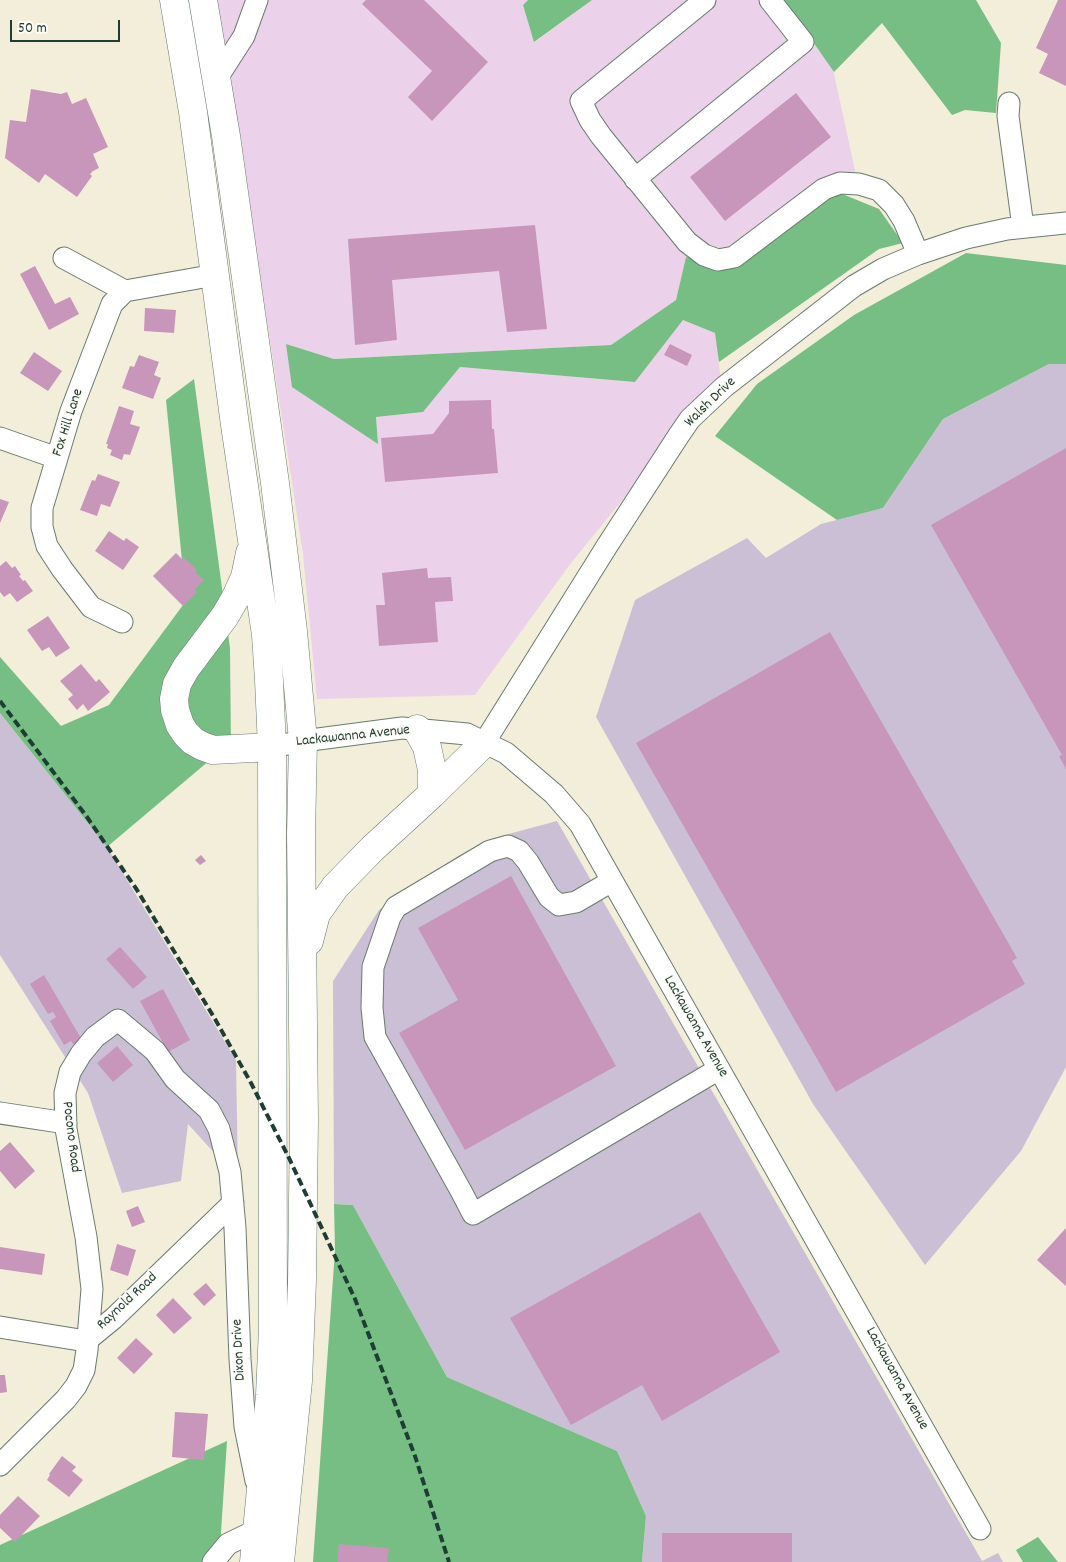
<!DOCTYPE html>
<style>
body{margin:0}
#map{position:relative;width:1066px;height:1562px;overflow:hidden;background:#f2eed9;font-family:Dekko,sans-serif}
canvas{display:block}
.scale{position:absolute;left:10px;top:20px;width:110px;height:22px;box-sizing:border-box;border:2px solid #1f3d34;border-top:0;padding-left:6px;font-size:15px;line-height:18px;white-space:nowrap;color:#1f3d34;-webkit-text-stroke:4px #fdfcf7;paint-order:stroke}
</style>
<div id="map">
<canvas width="1066" height="1562"></canvas>
<div class="scale">50 m</div>
</div>
<script>
const g = document.querySelector('canvas').getContext('2d');
g.lineJoin = 'round';
function fillPath(path, color) {
  g.fillStyle = color;
  g.fill(path, 'evenodd');
}
function shape(rows) {
  const path = new Path2D();
  for (const r of rows) {
    path.moveTo(r[0], r[1]);
    for (let i = 2; i < r.length; i += 2) path.lineTo(r[i], r[i + 1]);
  }
  return path;
}
function trace(path, color, width, dash) {
  g.strokeStyle = color;
  g.lineWidth = width;
  g.lineCap = dash ? 'butt' : 'round';
  g.setLineDash(dash || []);
  g.stroke(path);
}
function label(font, color, halo, rows, align = 'center') {
  g.font = font + ' Dekko,sans-serif';
  g.lineWidth = 4;
  g.setLineDash([]);
  g.textBaseline = 'middle';
  g.strokeStyle = halo;
  g.fillStyle = color;
  for (const [text, x, y, turn = 0] of rows) {
    g.save();
    g.translate(x, y);
    g.rotate((+turn || 0) * Math.PI / 180);
    g.textAlign = isNaN(turn) ? turn : align;
    if (halo) g.strokeText(text, 0, 0);
    g.fillText(text, 0, 0);
    g.restore();
  }
}
fillPath(shape([
 [210,0,528,0,523,5,535,42,592,0,818,0,856,175,737,267,686,257,676,300,611,345,334,359,286,344,378,443,376,417,423,412,460,367,635,382,683,320,716,333,721,385,663,450,571,563,475,695,317,699,303,554,258,263]
]), '#ecd1ea');
fillPath(shape([
 [1049,364,1066,364,1066,1067,1021,1151,925,1265,813,1104,596,717,635,600,747,538,766,558,821,524,883,508,943,419],
 [0,713,107,847,236,1060,238,1179,188,1124,181,1181,122,1193,88,1093,0,955],
 [557,821,982,1561,998,1553,1003,1562,642,1562,646,1516,617,1451,447,1377,353,1205,334,1204,333,981,379,910,458,856,490,839]
]), '#cbbfd5');
fillPath(shape([
 [528,0,592,0,534,42,523,5],
 [784,0,976,0,1001,43,996,113,965,110,952,115,882,23,834,72],
 [835,191,879,209,903,243,879,249,719,362,715,333,683,320,635,382,460,367,423,412,376,417,378,444,292,387,286,344,334,359,611,345,676,300,686,257,737,267],
 [966,253,1066,265,1066,364,1049,364,943,419,883,508,837,520,715,436,757,384,854,315],
 [194,379,230,648,231,751,223,749,107,847,0,713,0,657,61,726,109,705,186,601,166,400],
 [334,1204,353,1205,447,1377,617,1451,646,1516,642,1562,313,1562,335,1250],
 [227,1441,219,1562,0,1562,0,1545],
 [1038,1537,1058,1562,1023,1562,1016,1550]
]), '#76be84');
fillPath(shape([
 [366,0,424,0,488,62,432,121,408,97,432,71,362,4],
 [1058,0,1066,0,1066,86,1039,73,1048,54,1036,48],
 [31,89,61,94,67,92,72,104,86,98,108,147,93,154,99,168,93,171,90,174,92,176,77,197,45,174,39,183,5,158,10,120,26,122],
 [796,93,831,137,725,221,690,177],
 [535,225,547,329,507,332,499,271,392,280,397,340,355,345,348,239],
 [35,266,55,304,70,297,79,314,49,330,20,274],
 [145,308,176,310,174,333,144,331],
 [670,344,692,355,687,366,664,355],
 [34,352,62,371,48,391,20,373],
 [139,355,159,362,154,375,161,378,153,399,122,388,130,366,134,367],
 [491,400,492,429,494,429,498,473,385,482,381,438,433,434,449,413,449,401],
 [119,406,134,411,130,424,140,427,130,455,124,454,122,460,110,455,112,450,107,448,108,444,106,444],
 [1066,448,1066,769,1059,756,1062,755,931,525],
 [98,474,120,482,110,507,101,504,97,516,80,510,92,480,95,481],
 [0,499,9,502,0,523],
 [109,531,124,541,126,538,139,547,123,570,95,551],
 [176,553,182,559,183,557,197,570,195,572,204,580,195,589,197,592,183,606,153,576],
 [6,561,12,568,15,566,21,575,19,576,23,581,25,580,33,591,17,602,10,593,4,597,0,592,0,566],
 [427,568,428,578,451,577,453,601,435,602,438,642,379,646,376,605,385,605,382,573],
 [48,616,70,648,56,657,49,647,42,651,27,630],
 [830,632,1017,958,1012,961,1025,984,836,1092,636,743],
 [81,664,96,682,99,679,110,692,88,711,83,704,77,710,68,699,73,695,60,681],
 [201,855,206,861,200,865,195,860],
 [511,876,616,1066,465,1150,399,1033,458,1000,418,928],
 [120,947,147,977,133,989,106,959],
 [44,975,82,1040,74,1045,71,1041,64,1045,50,1021,56,1017,53,1012,48,1014,30,984],
 [163,989,190,1040,168,1052,140,1001],
 [117,1046,133,1065,113,1082,97,1063],
 [10,1142,35,1171,15,1189,0,1171,0,1151],
 [138,1206,145,1222,132,1227,126,1211],
 [700,1212,780,1352,662,1421,642,1385,571,1425,510,1318],
 [1066,1228,1066,1286,1037,1260],
 [117,1244,136,1250,128,1276,110,1270],
 [0,1247,45,1254,42,1275,0,1269],
 [206,1283,216,1295,204,1306,193,1294],
 [173,1298,192,1318,174,1334,156,1315],
 [136,1338,153,1354,134,1374,117,1358],
 [0,1375,5,1375,7,1392,0,1393],
 [175,1412,208,1414,204,1460,172,1457],
 [62,1456,76,1467,72,1471,83,1480,69,1497,47,1480,50,1475,49,1474],
 [18,1496,40,1516,15,1542,0,1528,0,1515],
 [662,1533,792,1533,792,1562,662,1562],
 [339,1544,389,1548,387,1562,337,1562]
]), '#c896ba');
const minor = shape([
 [705,0,581,101,590,120,601,136,687,242,704,255,718,260,734,257,824,189,840,183,859,184,879,190,894,205,904,221,918,254],
 [217,78,244,36,257,0],
 [1009,103,1008,116,1023,227],
 [635,179,803,42,770,0],
 [64,258,125,291],
 [0,438,57,458],
 [122,622,91,607,62,569,47,546,42,527,42,508,71,411,112,304,125,291,215,275],
 [484,743,607,546,679,435,690,419,724,387,854,286,883,269,918,254,966,238,1007,229,1066,223],
 [272,747,303,741,402,728,467,734,506,753,554,794,580,824,980,1529],
 [612,881,576,902,559,905,549,897,528,862,519,851,508,846,490,851,396,907,390,917,373,967,372,1008,375,1037,461,1191,473,1214,719,1069],
 [0,1113,66,1123],
 [0,1327,86,1341,114,1318,233,1203],
 [0,1465,66,1399,76,1386,84,1370,87,1350,92,1289,86,1237,66,1129,65,1093,70,1072,81,1054,95,1037,118,1020,155,1051,175,1079,209,1110,219,1129,230,1172,235,1228,240,1359,245,1427,256,1481],
 [213,1562,228,1544,257,1530]
]);
const highway = shape([
 [174,0,193,112,235,425,266,635,269,680,272,747,273,1329,270,1395,254,1562],
 [203,0,226,136,275,483,293,631,303,741,301,834,304,1120,302,1281,298,1381,280,1562],
 [250,553,245,577,236,597,225,616,186,668,177,684,174,699,175,710,180,725,186,734,193,741,202,746,213,750,272,747],
 [417,729,427,747,432,770,432,794],
 [309,941,316,914,335,887,372,849,432,794,484,743]
]);
trace(minor, '#697b6e', 23);
trace(highway, '#697b6e', 29);
trace(minor, '#fff', 21);
trace(highway, '#fff', 28);
trace(shape([
 [0,701,87,817,137,890,215,1019,251,1083,289,1158,355,1299,415,1456,449,1562]
]), '#1f3d34', 4, [8, 4]);
label('15px', '#1f3d34', '#fdfcf7', [
 ["Walsh Drive",711,403,-44],
 ["Fox Hill Lane",69,423,-72],
 ["Lackawanna Avenue",353,737,-6],
 ["Lackawanna Avenue",695,1027,60],
 ["Pocono Road",70,1137,83],
 ["Raynold Road",128,1302,-43],
 ["Dixon Drive",240,1350,-93],
 ["Lackawanna Avenue",896,1379,61]
]);
</script>
